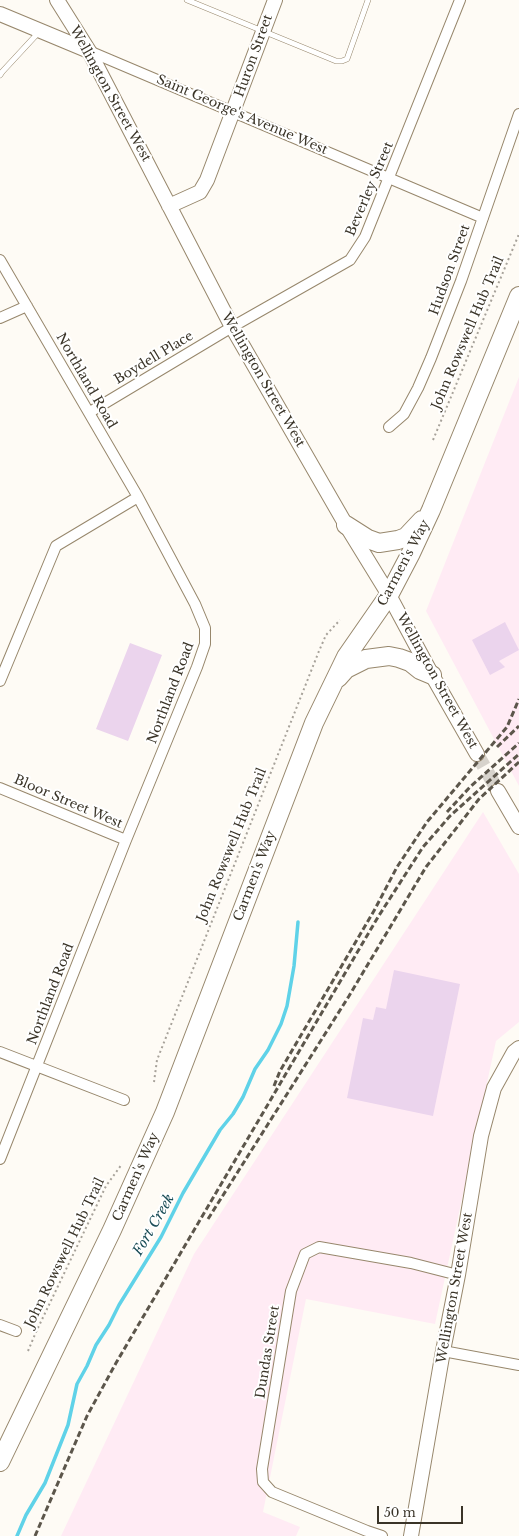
<!DOCTYPE html>
<style>
body{margin:0}
#map{position:relative;width:519px;height:1536px;overflow:hidden;background:#fefbf5;font-family:"Libre Baskerville",serif}
canvas{display:block}
.scale{position:absolute;left:377px;top:1506px;width:86px;height:18px;box-sizing:border-box;border:2px solid #3a3428;border-top:0;padding-left:5px;font-size:12px;line-height:14px;white-space:nowrap;color:#3a3428;-webkit-text-stroke:3px #fff;paint-order:stroke}
</style>
<div id="map">
<canvas width="519" height="1536"></canvas>
<div class="scale">50 m</div>
</div>
<script>
const g = document.querySelector('canvas').getContext('2d');
g.lineJoin = 'round';
function fillPath(path, color) {
  g.fillStyle = color;
  g.fill(path, 'evenodd');
}
function shape(rows) {
  const path = new Path2D();
  for (const r of rows) {
    path.moveTo(r[0], r[1]);
    for (let i = 2; i < r.length; i += 2) path.lineTo(r[i], r[i + 1]);
  }
  return path;
}
function trace(path, color, width, dash) {
  g.strokeStyle = color;
  g.lineWidth = width;
  g.lineCap = dash ? 'butt' : 'round';
  g.setLineDash(dash || []);
  g.stroke(path);
}
function label(font, color, halo, rows, align = 'center') {
  g.font = font + ' "Libre Baskerville",serif';
  g.lineWidth = 4;
  g.setLineDash([]);
  g.textBaseline = 'middle';
  g.strokeStyle = halo;
  g.fillStyle = color;
  for (const [text, x, y, turn = 0] of rows) {
    g.save();
    g.translate(x, y);
    g.rotate((+turn || 0) * Math.PI / 180);
    g.textAlign = isNaN(turn) ? turn : align;
    if (halo) g.strokeText(text, 0, 0);
    g.fillText(text, 0, 0);
    g.restore();
  }
}
fillPath(shape([
 [519,377,519,786,426,611],
 [483,812,519,874,519,1022,496,1041,435,1324,306,1299,263,1512,300,1527,296,1536,61,1536,194,1254]
]), '#ffebf4');
trace(shape([
 [17,1536,26,1515,45,1483,68,1425,77,1384,87,1366,96,1345,109,1325,119,1305,161,1237,183,1193,220,1130,233,1114,243,1097,255,1069,268,1050,281,1024,287,1006,294,966,298,922]
]), '#5fd2e8', 3.5);
fillPath(shape([
 [505,622,519,650,499,661,505,667,490,675,472,640],
 [130,643,162,655,128,741,96,729],
 [394,970,460,984,433,1116,347,1098,363,1018,373,1020,376,1007,386,1009]
]), '#ebd4ed');
trace(shape([
 [477,754,498,791]
]), '#d7d3cc', 14, [14, 7]);
const lane = shape([
 [187,0,336,61,342,61,347,59,368,0],
 [0,75,2,72,39,32]
]);
const street = shape([
 [89,51,483,218],
 [0,260,138,497,195,604,205,628,205,644,197,667,126,840,0,1159],
 [0,318,27,306],
 [90,412,232,327,350,260,365,237,460,0],
 [389,427,404,414,418,388,431,358,461,281,519,114],
 [0,681,56,546,138,497],
 [0,788,126,840],
 [0,1052,124,1100],
 [0,1325,16,1331],
 [443,1351,519,1365],
 [382,1536,367,1531,272,1492,263,1482,262,1469,291,1291,305,1254,319,1247,411,1263,458,1275]
]);
const secondary = shape([
 [57,0,89,51,232,327,346,525,389,595,432,675,477,754],
 [0,14,89,51],
 [169,206,200,192,207,180,275,0],
 [498,791,519,827],
 [411,1536,443,1351,458,1275,481,1136,494,1088,514,1052,519,1048]
]);
const highway = shape([
 [346,525,368,539,379,543,398,540,406,537,422,520],
 [338,678,346,669,366,659,389,656,399,658,410,662,420,670,432,675],
 [0,1462,112,1230,165,1112,314,723,346,657,389,595,411,553,431,510,519,296]
]);
trace(lane, '#97876c', 6);
trace(street, '#97876c', 12);
trace(secondary, '#97876c', 16);
trace(highway, '#97876c', 20);
trace(shape([
 [433,440,519,234],
 [154,1082,157,1060,319,651,326,635,340,620],
 [28,1351,36,1332,106,1186,122,1164]
]), '#a7a29a', 2, [2, 3]);
trace(lane, '#fff', 5);
trace(street, '#fff', 10);
trace(secondary, '#fff', 14);
trace(highway, '#fff', 18);
trace(shape([
 [497,747,519,726],
 [447,812,470,787,519,743],
 [274,1086,280,1071,375,909,397,867,427,822,507,727,519,699],
 [208,1219,349,996,426,867,479,799,519,762],
 [35,1536,87,1416,116,1363,378,917,423,847,450,816,519,754]
]), '#5c564b', 3, [6, 3]);
label('13px', '#3a3428', '#fff', [
 ["Huron Street",254,56,-70],
 ["Wellington Street West",110,94,61],
 ["Saint George's Avenue West",242,115,23],
 ["Beverley Street",370,189,-67],
 ["Hudson Street",450,270,-70],
 ["John Rowswell Hub Trail",468,333,-67],
 ["Boydell Place",154,358,-31],
 ["Wellington Street West",263,380,60],
 ["Northland Road",86,381,60],
 ["Carmen's Way",404,563,-62],
 ["Wellington Street West",437,681,61],
 ["Northland Road",171,693,-69],
 ["Bloor Street West",68,802,23],
 ["John Rowswell Hub Trail",232,845,-68],
 ["Carmen's Way",255,876,-69],
 ["Northland Road",51,994,-69],
 ["Carmen's Way",136,1177,-66],
 ["John Rowswell Hub Trail",65,1253,-64],
 ["Wellington Street West",455,1288,-80],
 ["Dundas Street",268,1352,-81]
]);
label('italic 14px', '#1b4d57', '#fff', [
 ["Fort Creek",154,1225,-60]
]);
</script>
